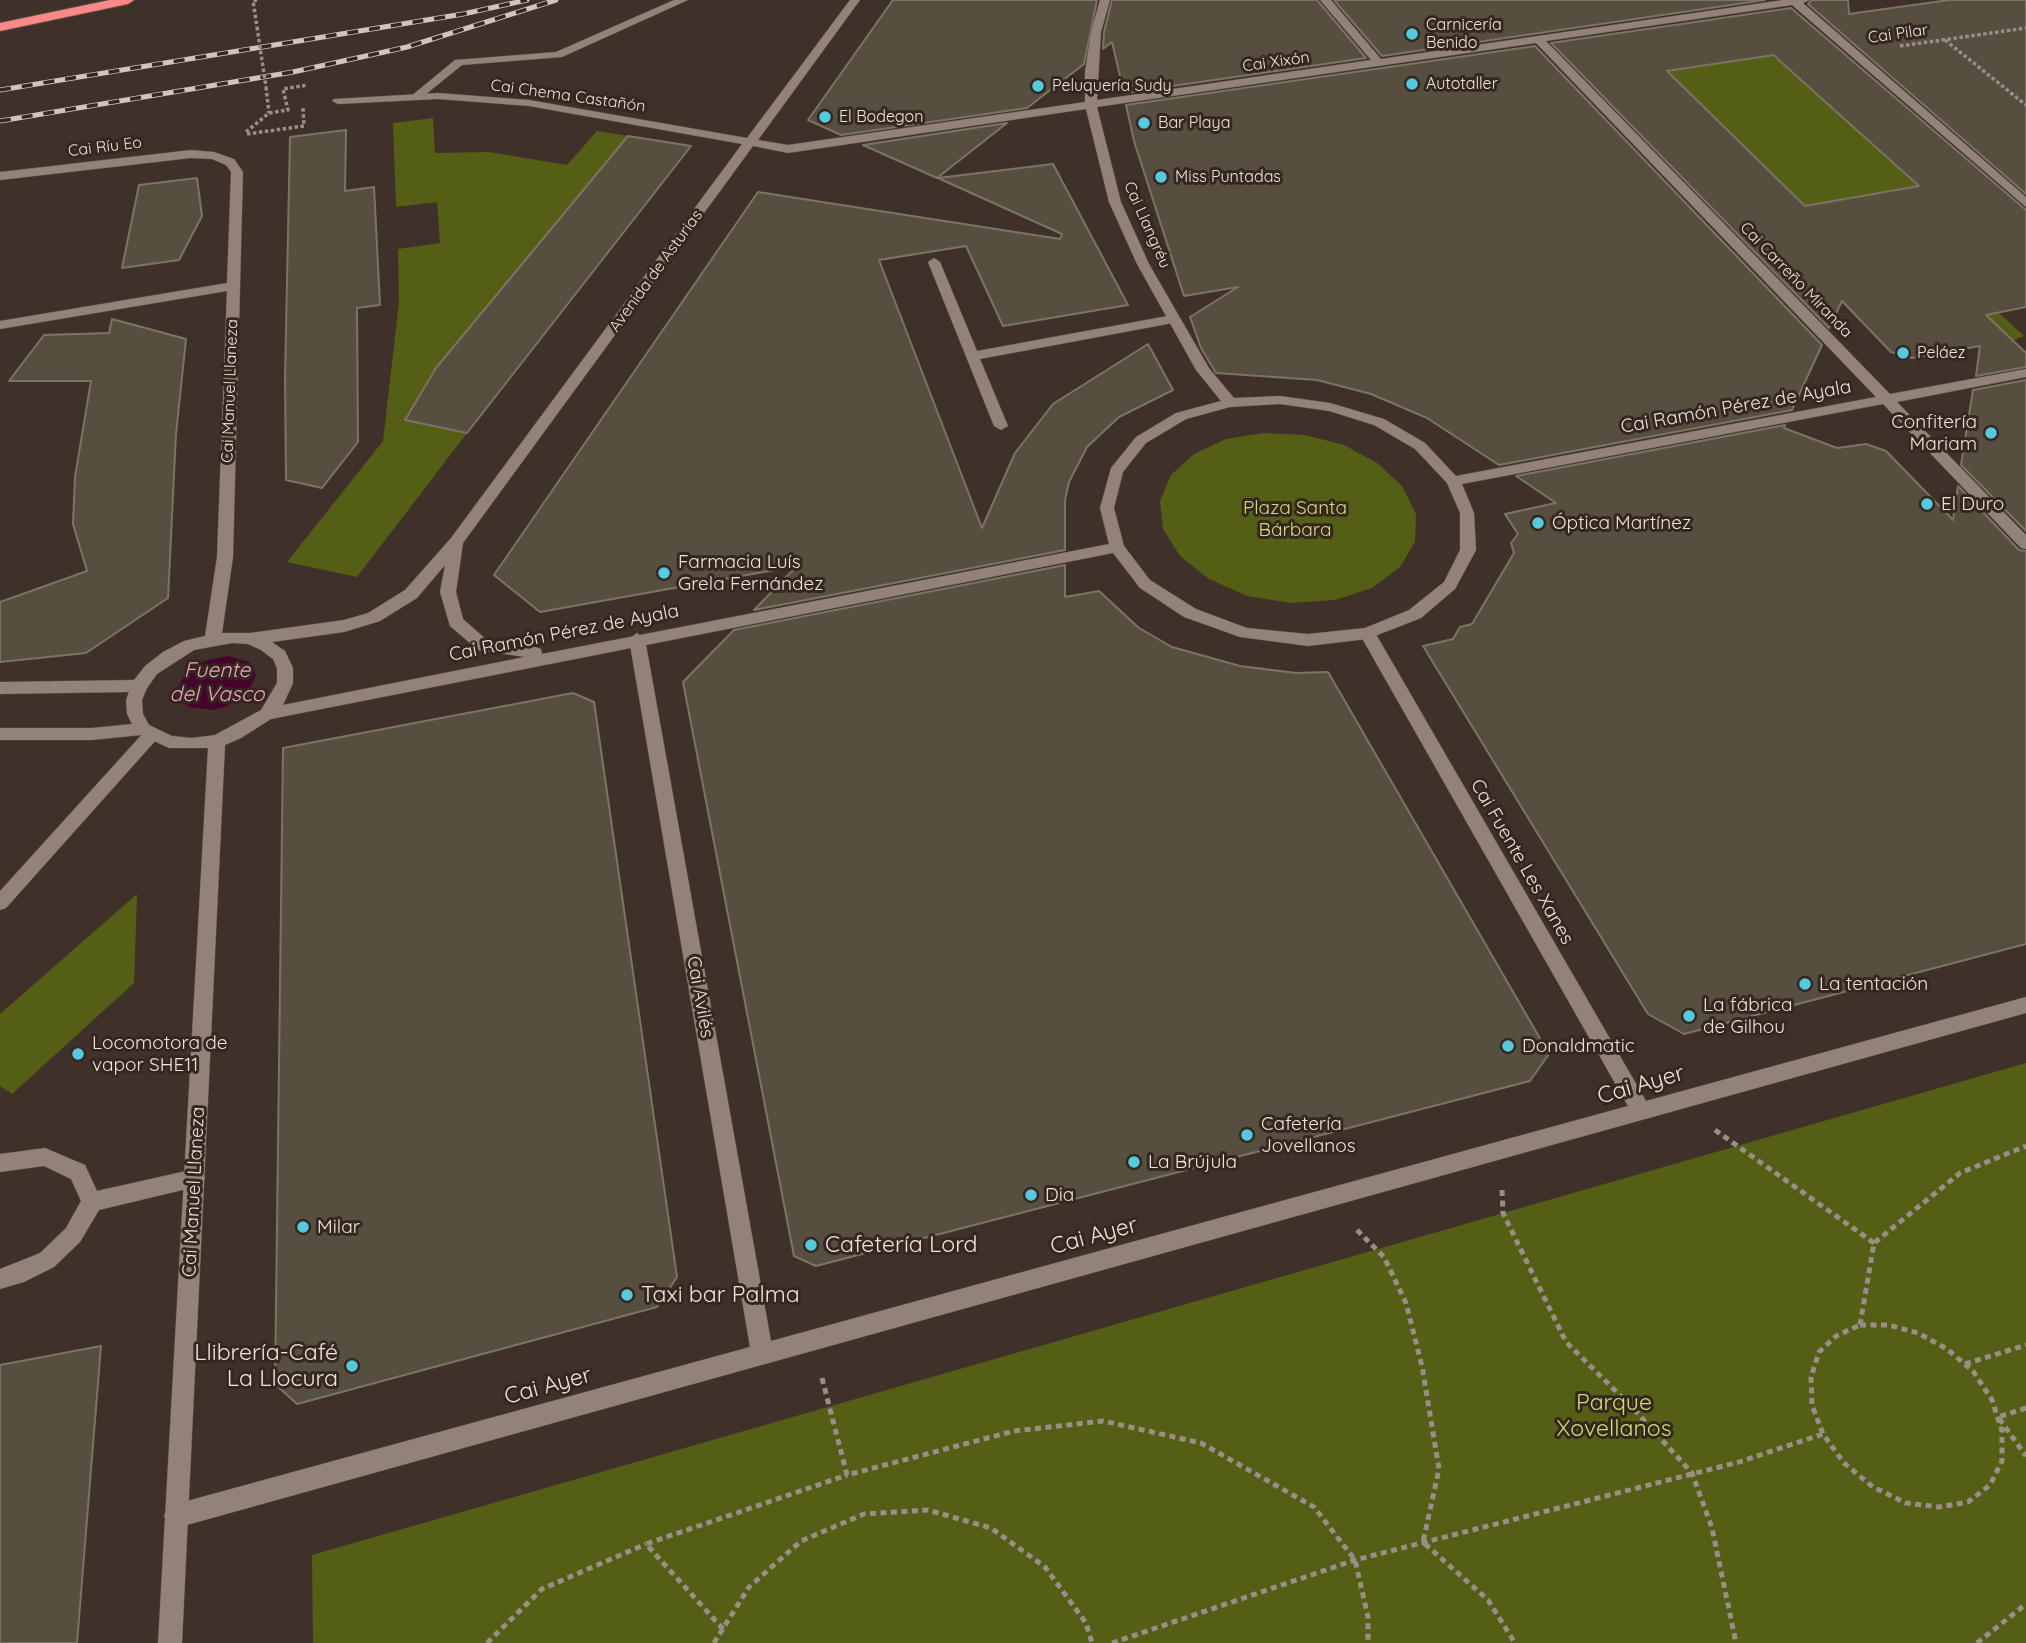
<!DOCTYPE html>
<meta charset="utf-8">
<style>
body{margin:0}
canvas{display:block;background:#3f3129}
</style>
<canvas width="2026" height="1643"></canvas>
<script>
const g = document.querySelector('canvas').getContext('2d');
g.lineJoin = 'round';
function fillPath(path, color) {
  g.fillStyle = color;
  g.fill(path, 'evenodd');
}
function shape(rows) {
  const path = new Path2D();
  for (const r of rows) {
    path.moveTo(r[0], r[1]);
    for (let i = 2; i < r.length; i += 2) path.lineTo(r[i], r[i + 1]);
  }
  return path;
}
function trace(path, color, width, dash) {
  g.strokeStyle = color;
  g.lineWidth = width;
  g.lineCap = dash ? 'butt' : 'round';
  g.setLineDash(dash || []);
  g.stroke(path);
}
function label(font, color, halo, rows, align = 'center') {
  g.font = font + ' Quicksand,sans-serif';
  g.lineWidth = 6;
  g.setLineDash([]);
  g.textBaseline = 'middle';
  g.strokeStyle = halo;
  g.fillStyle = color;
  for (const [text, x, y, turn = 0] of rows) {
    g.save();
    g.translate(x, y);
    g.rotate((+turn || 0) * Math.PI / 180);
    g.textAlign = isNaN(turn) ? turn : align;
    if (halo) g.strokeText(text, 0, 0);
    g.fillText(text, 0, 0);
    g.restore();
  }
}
fillPath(shape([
 [1774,55,1956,218,1985,300,2024,336,2013,340,1986,315,1903,267,1834,201,1804,206,1665,71],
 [433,118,435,153,489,152,567,165,597,131,628,136,436,368,428,425,467,433,357,577,287,562,383,441,399,302,398,249,440,243,437,202,396,207,393,123],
 [1264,433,1305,435,1344,445,1377,463,1402,486,1416,514,1415,542,1400,567,1372,588,1335,600,1291,603,1247,596,1209,579,1180,556,1163,529,1160,501,1171,475,1194,454,1226,439],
 [137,894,134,983,12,1094,0,1086,0,1014],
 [2026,1063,2026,1643,313,1643,312,1555]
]), '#545e15');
fillPath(shape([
 [228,656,249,662,254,668,256,676,247,694,225,707,212,710,189,707,182,701,179,685,184,676,204,661]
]), '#47032b');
const building = shape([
 [893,0,1097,0,1084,64,1027,108,841,135,808,120,893,0],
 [1112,0,1317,0,1366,58,1124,93,1112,42,1103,49,1104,32,1112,0],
 [1334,0,1765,0,1382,56,1334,0],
 [1812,0,1848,0,1849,14,1949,0,2026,0,2026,194,1808,4,1812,0],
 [1791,8,2026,210,2026,307,1986,315,2026,353,2026,367,1976,376,1980,346,1912,358,1891,352,1842,301,1829,328,1551,43,1791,8],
 [1774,55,1781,62,1919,186,1805,206,1667,71,1774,55],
 [1535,46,1822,345,1792,410,1499,465,1427,418,1371,394,1317,380,1216,373,1201,348,1190,317,1238,287,1184,296,1134,141,1126,105,1535,46],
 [1007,123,937,178,863,145,1007,123],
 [346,130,345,191,374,187,380,305,357,308,358,442,322,488,286,480,285,378,290,137,346,130],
 [628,136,691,146,467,433,405,420,436,368,628,136],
 [1053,164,1128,305,1003,326,966,246,879,260,982,528,1015,453,1053,404,1148,344,1173,390,1119,417,1087,447,1069,482,1065,500,1065,550,754,610,797,566,540,612,494,575,758,192,1060,239,1062,234,938,178,1053,164],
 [197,178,202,216,179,260,122,268,139,185,197,178],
 [112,319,186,339,176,434,168,598,86,653,0,662,0,602,87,571,73,524,75,477,91,381,9,381,44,335,109,333,112,319],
 [2026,380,2026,531,1961,465,1973,390,2026,380],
 [1785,425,1784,428,1837,448,1866,444,1886,451,1953,520,1958,486,2019,550,2026,551,2026,944,1684,1034,1648,1014,1423,646,1453,639,1460,627,1472,624,1514,553,1511,543,1518,534,1505,514,1556,503,1516,476,1785,425],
 [1065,565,1065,597,1099,591,1139,628,1172,647,1240,666,1296,673,1328,672,1549,1054,1530,1081,816,1266,794,1256,683,682,734,630,1065,565],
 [573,693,594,702,677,1277,657,1307,297,1404,275,1384,283,748,573,693],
 [101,1346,77,1643,0,1643,0,1365,101,1346]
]);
fillPath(building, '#564f40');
trace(building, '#7b7464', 2);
const service = shape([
 [674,0,688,0,562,57,462,65,420,99,410,97,455,60,556,52,674,0],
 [934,258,940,262,977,351,1173,315,1180,319,1173,323,980,359,1008,426,1001,430,994,426,928,262,934,258]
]);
const pedestrian = shape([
 [1367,627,1373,629,1646,1101,2026,997,2026,1013,176,1528,168,1524,164,1516,168,1508,176,1504,750,1347,629,639,637,633,645,639,771,1341,1628,1106,1359,633,1367,627],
 [151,729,159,735,157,739,6,908,0,910,0,891,145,731,151,729],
 [45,1148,85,1165,97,1191,195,1169,202,1171,205,1178,202,1185,195,1187,99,1210,80,1242,54,1267,24,1282,0,1289,0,1269,40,1253,66,1228,81,1201,71,1179,44,1166,0,1172,0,1154,45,1148]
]);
const minor = shape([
 [850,0,860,0,758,140,788,145,1085,102,1085,72,1091,32,1100,0,1110,0,1101,32,1097,100,1371,60,1320,0,1331,0,1381,59,1783,0,1810,0,1803,3,2026,197,2026,207,1792,5,1546,41,1890,394,2026,369,2026,377,1897,402,2026,535,2026,549,2021,548,1883,404,1462,484,1474,513,1476,550,1455,589,1421,618,1367,639,1308,646,1240,637,1184,617,1140,588,1113,553,271,719,241,738,225,745,182,1643,158,1643,208,748,169,748,141,735,92,740,0,740,0,728,92,728,132,724,127,714,126,700,129,692,0,694,0,682,134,680,145,666,163,652,184,641,205,636,217,557,227,291,0,329,0,321,227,283,231,172,226,165,212,159,191,158,0,180,0,172,191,150,214,152,234,159,243,172,233,557,222,633,250,633,344,620,368,613,405,590,451,538,742,144,529,106,438,99,338,104,332,101,334,99,438,93,529,100,747,138,850,0],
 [1536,43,1876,397,1456,476,1425,443,1384,419,1330,403,1280,396,1234,398,1209,368,1149,264,1121,202,1097,107,1536,43],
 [1086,109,1109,202,1137,264,1196,370,1221,401,1176,413,1136,437,1111,468,1100,508,1109,544,542,654,541,649,535,647,488,641,463,619,456,592,463,543,753,146,788,153,1086,109],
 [1280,404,1329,411,1374,425,1415,449,1447,483,1460,513,1460,550,1444,582,1409,610,1365,628,1308,634,1247,628,1196,609,1150,580,1124,546,1114,508,1123,472,1146,443,1186,419,1230,407,1280,404],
 [445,565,440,592,450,626,478,650,525,657,283,705,293,683,293,668,285,651,272,642,344,632,380,621,417,598,445,565],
 [232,643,248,644,261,650,273,659,277,668,277,683,261,710,215,735,192,738,172,736,149,725,143,714,142,700,147,688,157,674,194,650,232,643]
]);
const motorway = shape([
 [110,0,134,0,128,4,0,31,0,23,110,0]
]);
trace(service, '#594e46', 1);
trace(pedestrian, '#594e46', 1);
trace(minor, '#594e46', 1);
trace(motorway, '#594e46', 2);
trace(shape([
 [257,0,253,1,257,27],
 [1945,40,2026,105],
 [1900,46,2026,28],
 [266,87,269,113],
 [246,132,269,113,288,110,283,89,308,85],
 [247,134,304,126,303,108]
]), '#9a8f88', 3.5, [3.5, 2.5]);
trace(shape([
 [1715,1130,1874,1243],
 [1502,1190,1503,1213,1566,1342,1631,1406,1692,1473,1712,1528,1736,1643],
 [1357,1230,1384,1257,1406,1303,1422,1366,1439,1469,1423,1542,1488,1600,1515,1643],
 [1860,1325,1888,1325,1918,1333,1947,1349,1973,1371,1992,1400,2002,1431,2002,1461,1990,1485,1968,1502,1939,1507,1906,1503,1873,1487,1844,1463,1823,1434,1812,1405,1811,1377,1819,1352,1836,1336,1860,1325],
 [1860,1325,1874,1243,1960,1173,2026,1146],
 [1965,1364,2026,1345],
 [822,1378,847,1475,1014,1431,1103,1421,1201,1443,1314,1507,1355,1560,1368,1617,1368,1643],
 [2026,1408,1998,1417,2026,1456],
 [723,1629,646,1544,847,1475],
 [487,1643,542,1589,646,1544],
 [714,1643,749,1587,801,1541,864,1514,928,1510,991,1528,1045,1567,1086,1623,1092,1643],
 [1112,1643,1355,1560,1739,1462,1823,1434],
 [1977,1643,2026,1604]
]), '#9a8f88', 5, [6, 4.5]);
fillPath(service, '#938278');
fillPath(pedestrian, '#938278');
fillPath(minor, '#938278');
fillPath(motorway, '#fa8885');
const rail = shape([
 [0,90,463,14,527,0],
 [0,121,293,72,407,47,556,0]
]);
trace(rail, '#cfc5bf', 5);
trace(rail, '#35271f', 3.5, [11]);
trace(shape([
 [257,27,266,87]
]), '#9a8f88', 3.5, [3.5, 2.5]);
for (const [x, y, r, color] of [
 [1412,34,7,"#55cadf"],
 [1412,84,7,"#55cadf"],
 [1038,86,7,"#55cadf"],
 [825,117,7,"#55cadf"],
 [1144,123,7,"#55cadf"],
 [1161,177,7,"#55cadf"],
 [1903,353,7,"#55cadf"],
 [1991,433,7,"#55cadf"],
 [1927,504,7,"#55cadf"],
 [1538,523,7,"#55cadf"],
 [664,573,7,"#55cadf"],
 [1805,984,7,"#55cadf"],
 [1689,1016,7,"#55cadf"],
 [1508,1046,7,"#55cadf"],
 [78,1054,7,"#55cadf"],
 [1247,1135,7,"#55cadf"],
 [1134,1162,7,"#55cadf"],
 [1031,1195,7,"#55cadf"],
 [303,1227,7,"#55cadf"],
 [811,1245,7,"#55cadf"],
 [627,1295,7,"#55cadf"],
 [352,1366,7,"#55cadf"]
]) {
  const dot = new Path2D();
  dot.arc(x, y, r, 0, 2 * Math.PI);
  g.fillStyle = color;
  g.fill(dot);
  trace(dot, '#35271f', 2.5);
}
label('16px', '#ece3dd', '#35271f', [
 ["Carnicería",1426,25],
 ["Benido",1426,43],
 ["Autotaller",1426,84],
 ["Peluquería Sudy",1052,86],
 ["El Bodegon",839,117],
 ["Bar Playa",1158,123],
 ["Miss Puntadas",1175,177],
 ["Peláez",1917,353]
], 'left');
label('16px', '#ece3dd', '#35271f', [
 ["Cai Pilar",1898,34,-8],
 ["Cai Xixón",1276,62,-8],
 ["Cai Chema Castañón",568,96,8],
 ["Cai Ríu Eo",105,147,-7],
 ["Cai Llangréu",1147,225,66],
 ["Avenida de Asturias",656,271,-54],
 ["Cai Carreño Miranda",1796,280,46],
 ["Cai Manuel Llaneza",230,391,-88]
]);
label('19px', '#ece3dd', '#35271f', [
 ["Cai Ramón Pérez de Ayala",1736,407,-10],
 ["Cai Ramón Pérez de Ayala",564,633,-11],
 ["Cai Fuente Les Xanes",1522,862,60],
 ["Cai Avilés",700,997,80],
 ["Cai Manuel Llaneza",194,1192,-87]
]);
label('19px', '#ece3dd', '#35271f', [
 ["Confitería",1977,422,"right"],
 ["Mariam",1977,444,"right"],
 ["El Duro",1941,504],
 ["Óptica Martínez",1552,523],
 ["Farmacia Luís",678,562],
 ["Grela Fernández",678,584],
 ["La tentación",1819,984],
 ["La fábrica",1703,1005],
 ["de Gilhou",1703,1027],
 ["Locomotora de",92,1043],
 ["vapor SHE11",92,1065],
 ["Donaldmatic",1522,1046],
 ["Cafetería",1261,1124],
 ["Jovellanos",1261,1146],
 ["La Brújula",1148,1162],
 ["Dia",1045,1195],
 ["Milar",317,1227]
], 'left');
label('19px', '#cdde73', '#35271f', [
 ["Plaza Santa",1295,508],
 ["Bárbara",1295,530]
]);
label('italic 21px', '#f4a2c7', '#35271f', [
 ["Fuente",217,671],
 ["del Vasco",217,695]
]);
label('23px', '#ece3dd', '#35271f', [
 ["Cai Ayer",1641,1085,-16],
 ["Cai Ayer",1094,1236,-15],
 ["Cai Ayer",548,1386,-15]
]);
label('23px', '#ece3dd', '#35271f', [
 ["Cafetería Lord",825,1245],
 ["Taxi bar Palma",641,1295],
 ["Llibrería-Café",338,1353,"right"],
 ["La Llocura",338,1379,"right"]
], 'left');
label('23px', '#cdde73', '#35271f', [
 ["Parque",1614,1403],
 ["Xovellanos",1614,1429]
]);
</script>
